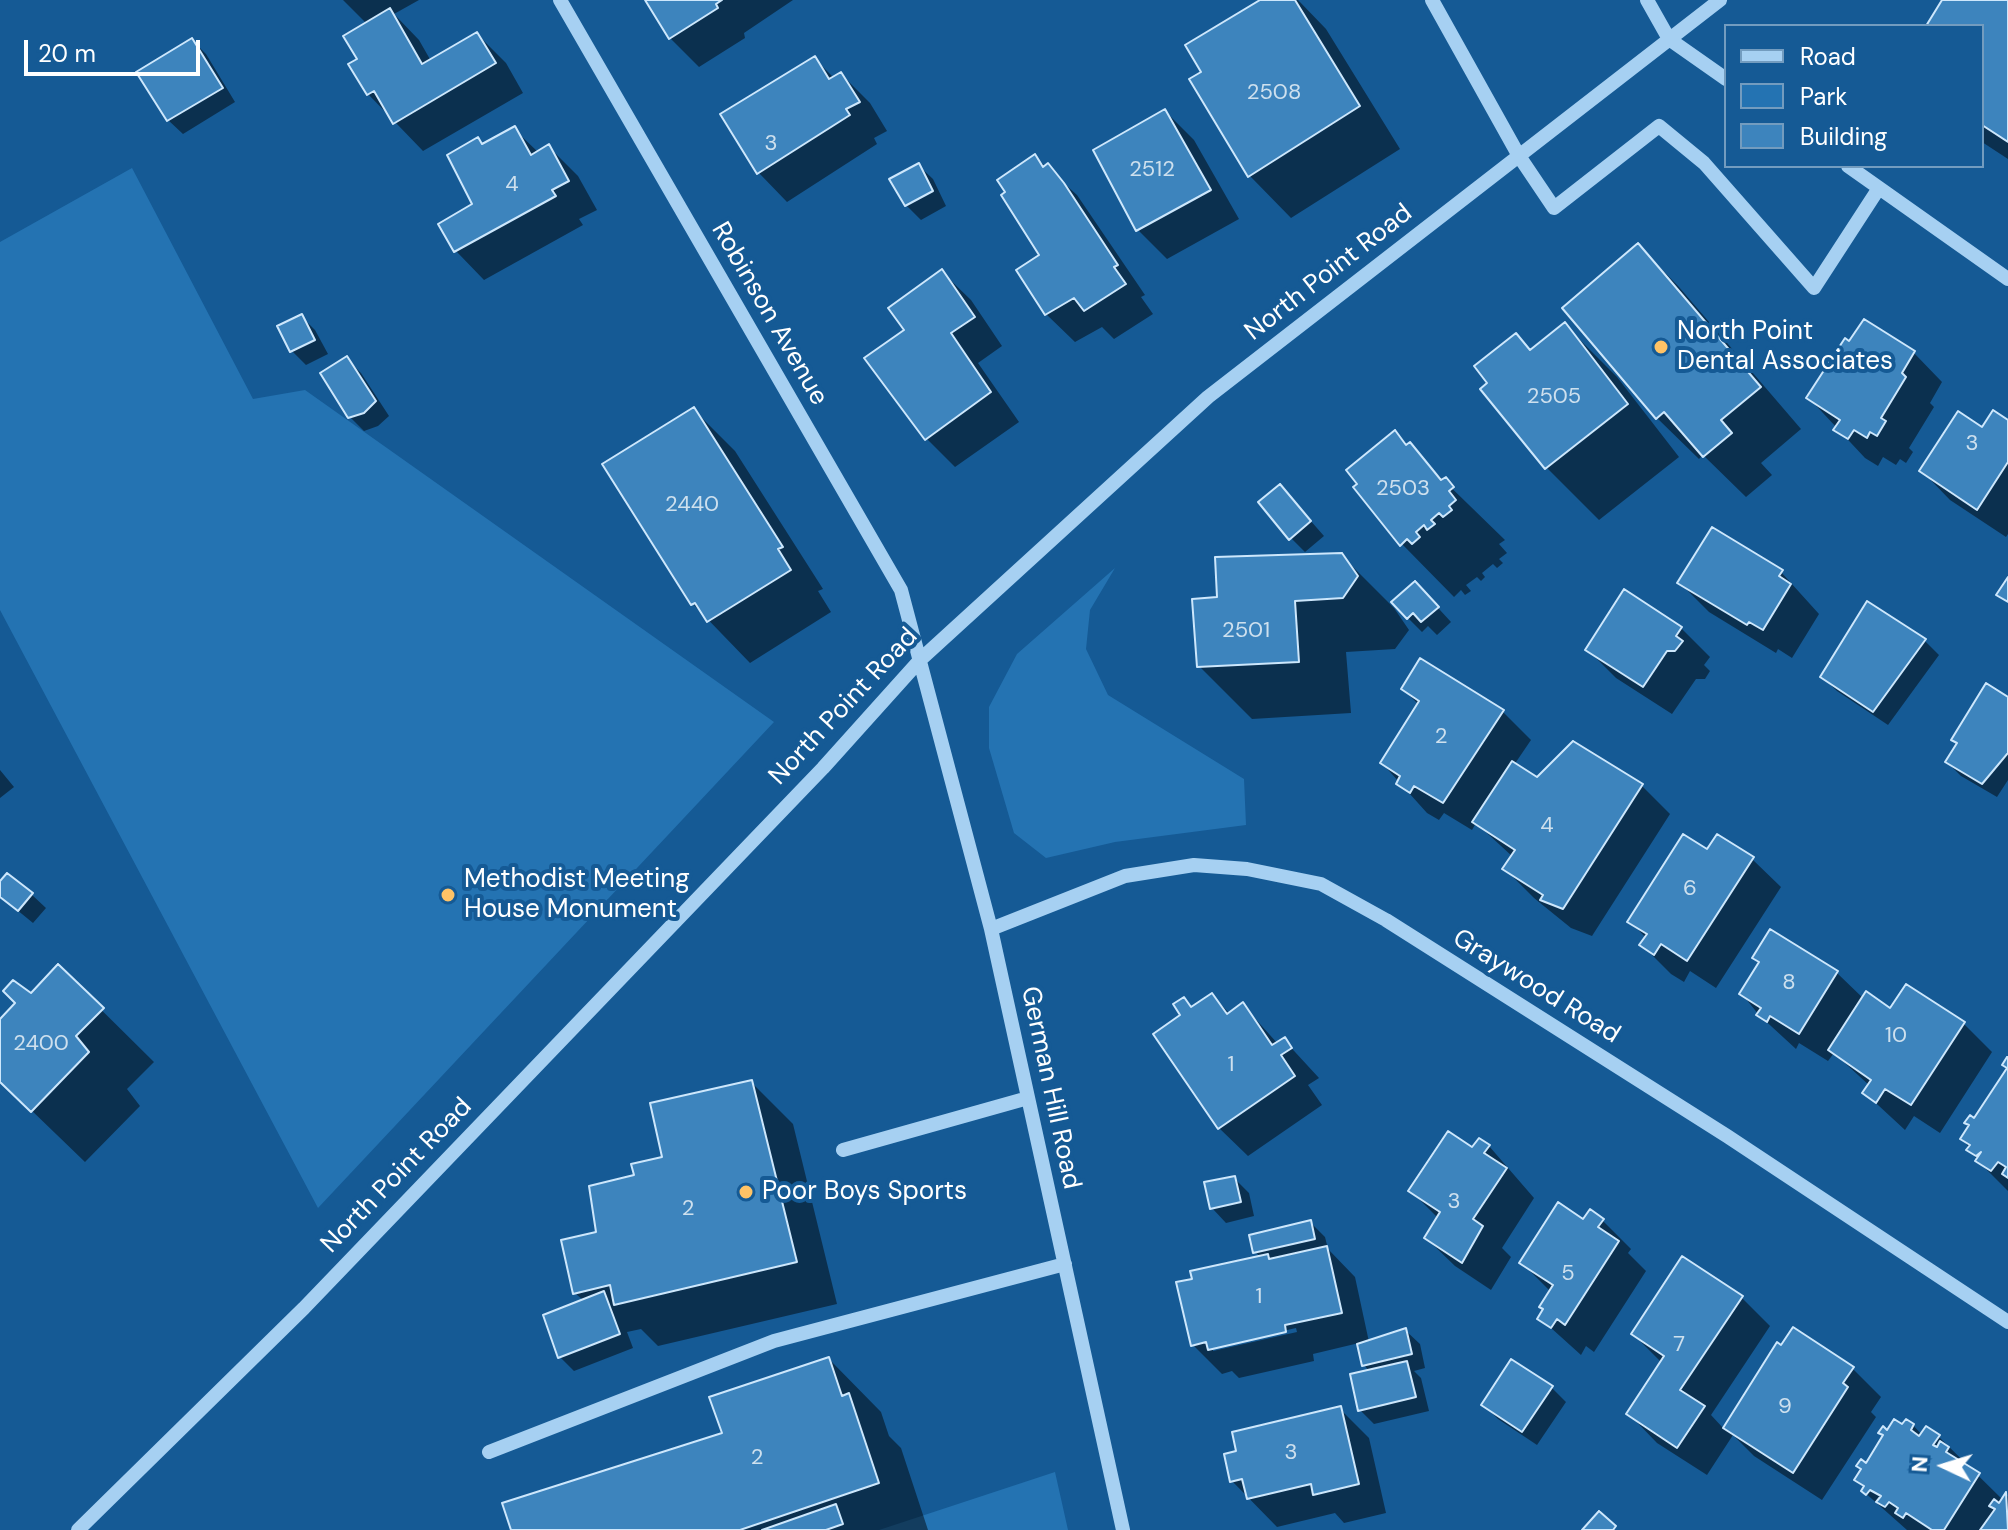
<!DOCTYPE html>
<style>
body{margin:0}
#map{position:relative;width:2008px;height:1530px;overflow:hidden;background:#155a95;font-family:"DM Sans",sans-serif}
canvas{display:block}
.legend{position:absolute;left:1724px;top:24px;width:260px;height:144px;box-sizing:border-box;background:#155a95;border:2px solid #739cbf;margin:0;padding:10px 14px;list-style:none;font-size:24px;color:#fff}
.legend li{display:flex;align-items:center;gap:16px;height:40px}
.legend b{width:40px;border:2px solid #739cbf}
.north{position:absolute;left:1904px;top:1426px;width:80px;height:80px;-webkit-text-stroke:6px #155a95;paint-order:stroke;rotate:274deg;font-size:22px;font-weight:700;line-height:32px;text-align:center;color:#fff}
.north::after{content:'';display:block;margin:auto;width:28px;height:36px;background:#fff;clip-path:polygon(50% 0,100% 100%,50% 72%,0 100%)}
.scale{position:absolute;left:24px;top:40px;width:176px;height:36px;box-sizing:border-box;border:4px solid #fff;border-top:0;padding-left:10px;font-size:24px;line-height:28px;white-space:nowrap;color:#fff;-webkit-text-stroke:6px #155a95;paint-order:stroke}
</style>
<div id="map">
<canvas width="2008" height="1530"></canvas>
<ul class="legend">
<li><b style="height:10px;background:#a6d0f2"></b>Road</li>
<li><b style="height:22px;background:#2473b2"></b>Park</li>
<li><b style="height:22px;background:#3d84bd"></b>Building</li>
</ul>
<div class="north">N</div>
<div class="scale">20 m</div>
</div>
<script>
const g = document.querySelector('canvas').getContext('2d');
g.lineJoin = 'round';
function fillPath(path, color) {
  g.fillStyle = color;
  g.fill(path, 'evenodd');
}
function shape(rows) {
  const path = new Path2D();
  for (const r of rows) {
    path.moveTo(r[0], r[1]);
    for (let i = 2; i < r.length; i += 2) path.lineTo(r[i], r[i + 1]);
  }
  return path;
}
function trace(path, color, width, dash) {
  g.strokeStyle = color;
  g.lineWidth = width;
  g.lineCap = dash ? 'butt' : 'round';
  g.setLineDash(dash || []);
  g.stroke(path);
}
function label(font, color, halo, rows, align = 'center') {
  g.font = font + ' "DM Sans",sans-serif';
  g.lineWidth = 8;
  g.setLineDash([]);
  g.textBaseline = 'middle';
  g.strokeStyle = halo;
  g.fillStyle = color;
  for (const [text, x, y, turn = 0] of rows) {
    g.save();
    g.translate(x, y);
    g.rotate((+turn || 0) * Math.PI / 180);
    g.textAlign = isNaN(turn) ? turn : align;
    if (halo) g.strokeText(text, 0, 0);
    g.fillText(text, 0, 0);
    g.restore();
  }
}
fillPath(shape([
 [132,168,253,399,305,390,774,722,318,1208,0,610,0,242],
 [1115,568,1090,610,1086,649,1108,695,1244,779,1246,825,1115,842,1046,858,1014,833,989,748,989,707,1017,654],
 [1055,1472,1068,1530,879,1530]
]), '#2473b2');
fillPath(shape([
 [343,0,419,0,394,14,419,40,431,61,477,34,506,63,523,93,423,151,368,94,360,60,367,24],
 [647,0,793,0,744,33,745,38,699,67,670,38],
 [1263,0,1298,0,1326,29,1400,149,1291,218,1250,176,1192,80,1204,72],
 [1945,0,2008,0,2008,159,1982,142,1982,26,1928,26],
 [192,40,206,54,235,102,183,134,168,120],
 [815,59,834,78,841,74,870,103,887,131,874,138,877,144,787,202,759,173],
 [1165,111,1194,140,1239,219,1167,259,1138,230],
 [514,129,539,153,549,147,578,176,597,210,579,219,583,225,484,280,456,251,475,205,483,146],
 [1035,157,1077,195,1145,295,1141,297,1153,314,1114,339,1102,327,1075,342,1046,314],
 [918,165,933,179,946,206,921,220,906,205,892,180],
 [1638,245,1679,287,1801,429,1761,463,1772,475,1746,497,1703,455,1699,459,1657,418],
 [942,272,971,300,1002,346,978,363,1019,422,955,467,926,438,907,330],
 [301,316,315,330,328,354,306,365,292,351],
 [1565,325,1617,377,1679,457,1599,520,1546,467,1490,383,1516,336,1531,351],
 [1914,353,1942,382,1930,403,1934,407,1909,448,1913,452,1906,463,1900,459,1896,465,1883,457,1878,466,1865,458,1809,398],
 [347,359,361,373,389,416,378,426,364,431,349,416],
 [694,410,735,451,823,589,818,591,831,612,750,663,692,603],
 [2008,422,2008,534,2006,537,1950,500,1922,471,1982,429],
 [1395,433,1505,540,1499,544,1507,553,1499,559,1503,563,1497,568,1493,564,1482,573,1485,577,1481,581,1477,577,1466,585,1471,591,1465,595,1461,590,1454,597,1402,544],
 [1280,486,1324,536,1305,552,1291,538],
 [1341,555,1394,608,1409,630,1395,649,1346,652,1351,713,1252,719,1199,666],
 [1781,572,1819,614,1792,658,1778,649,1776,653,1709,612,1680,583],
 [1429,598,1451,622,1437,635,1428,626,1422,632,1408,618],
 [1868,604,1925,641,1939,655,1888,725,1837,691,1822,677],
 [1681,628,1710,657,1704,665,1710,671,1705,679,1696,679,1672,714,1616,678,1587,649],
 [1403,689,1502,711,1531,740,1514,765,1537,780,1642,786,1670,814,1592,936,1571,928,1534,898,1505,869,1513,857,1476,823,1472,830,1444,813,1439,820,1427,813,1382,763,1419,705],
 [2008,699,2008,780,1997,797,1961,776,1947,762,1958,745,1954,740],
 [0,770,14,787,0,798],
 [1708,852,1752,859,1781,887,1716,988,1690,971,1684,982,1671,974,1642,945,1646,938,1630,921],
 [0,884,31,894,46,908,33,923,0,896],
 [1771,931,1837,973,1864,999,1891,1010,1963,1023,1992,1052,1940,1133,1914,1116,1905,1130,1865,1093,1870,1086,1834,1053,1828,1061,1799,1043,1796,1049,1759,1015,1742,994,1760,964,1754,957],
 [58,967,154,1062,127,1089,140,1106,85,1162,0,1080,0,1024],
 [1212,995,1230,1014,1243,1005,1278,1044,1284,1040,1319,1078,1308,1085,1322,1105,1248,1156,1219,1128,1183,1016,1184,999,1193,1008],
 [2008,1070,2008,1191,1978,1161,1963,1139],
 [751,1082,793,1124,837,1304,658,1346,641,1329,627,1332,633,1348,574,1371,560,1357,584,1301,575,1293,598,1233,637,1177,664,1159],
 [1489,1146,1534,1198,1502,1248,1511,1257,1491,1290,1455,1266,1426,1238,1438,1218,1411,1191,1473,1150],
 [1234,1178,1249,1193,1254,1216,1226,1223,1212,1208],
 [1602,1220,1631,1249,1628,1253,1646,1271,1594,1352,1586,1346,1581,1355,1540,1318,1551,1292,1521,1262,1584,1222],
 [1310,1222,1325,1237,1328,1249,1355,1277,1369,1342,1405,1330,1420,1344,1425,1368,1414,1371,1421,1378,1429,1411,1374,1424,1360,1410,1370,1372,1364,1365,1359,1343,1313,1354,1314,1361,1239,1378,1232,1371,1222,1374,1193,1345,1261,1257,1255,1252],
 [1296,1328,1297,1332,1213,1351,1213,1347],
 [1741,1297,1770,1326,1711,1415,1724,1429,1852,1368,1881,1397,1871,1412,1876,1417,1822,1500,1754,1456,1733,1435,1707,1475,1657,1443,1629,1414,1662,1363,1633,1334],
 [829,1359,881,1412,889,1436,901,1448,928,1530,513,1530,724,1434],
 [1552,1388,1566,1402,1537,1445,1498,1419,1484,1405],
 [1340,1409,1369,1438,1386,1513,1344,1523,1335,1513,1277,1527,1232,1481],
 [1913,1425,1922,1435,1938,1436,2003,1500,2008,1496,2008,1530,1907,1530,1863,1491,1865,1488,1857,1480,1888,1432]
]), '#0007');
const building = shape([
 [645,0,722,0,716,4,718,8,669,39,645,0],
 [1260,0,1295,0,1360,106,1248,177,1189,79,1201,72,1185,45,1260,0],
 [1942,0,2008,0,2008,142,1982,125,1982,26,1926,26,1942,0],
 [390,8,422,64,477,32,496,63,393,124,374,91,367,95,348,64,357,59,343,36,390,8],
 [192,38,223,88,167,121,136,72,192,38],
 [815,56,829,79,841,72,860,102,846,109,850,115,757,174,720,114,815,56],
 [1165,109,1211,190,1136,231,1093,150,1165,109],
 [515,126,531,155,549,144,569,181,552,190,556,196,454,252,438,224,472,204,447,155,478,137,482,144,515,126],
 [1035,154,1043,167,1048,163,1064,183,1118,265,1114,267,1126,284,1084,311,1074,298,1045,315,1016,270,1039,255,1001,195,1005,192,997,180,1035,154],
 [919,163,933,191,905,206,889,179,919,163],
 [1638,243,1761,387,1721,420,1732,433,1703,457,1664,412,1656,419,1562,308,1638,243],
 [942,269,975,317,951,333,991,392,925,440,864,358,904,330,888,308,942,269],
 [302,314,315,340,290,352,277,326,302,314],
 [1864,319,1915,351,1902,373,1906,377,1881,418,1886,421,1877,436,1870,432,1867,438,1854,430,1848,439,1833,430,1840,420,1806,398,1845,338,1849,341,1864,319],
 [1565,322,1628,404,1545,469,1480,389,1487,383,1474,366,1516,333,1530,350,1565,322],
 [347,356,376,401,364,413,348,418,320,373,347,356],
 [694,407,783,547,778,549,791,570,707,622,695,603,691,605,602,464,694,407],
 [1993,410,2008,420,2008,462,1977,510,1919,471,1958,411,1982,427,1993,410],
 [1395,430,1406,445,1410,442,1441,480,1446,477,1454,487,1449,491,1456,500,1449,506,1452,510,1443,517,1439,513,1431,520,1435,524,1427,530,1424,525,1416,532,1420,537,1412,544,1407,539,1400,546,1353,487,1357,484,1346,470,1395,430],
 [1280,484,1311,521,1289,540,1258,502,1280,484],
 [1712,527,1783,570,1779,576,1791,584,1763,630,1749,622,1747,625,1677,583,1712,527],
 [1342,553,1358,576,1343,598,1295,601,1299,662,1197,667,1192,599,1217,597,1215,557,1342,553],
 [2008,577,2008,602,1996,595,2008,577],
 [1415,581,1439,607,1421,622,1413,613,1407,619,1391,602,1415,581],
 [1624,589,1682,627,1676,636,1683,641,1675,651,1667,651,1643,687,1585,650,1624,589],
 [1867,601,1926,639,1873,712,1820,677,1867,601],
 [1420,658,1504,710,1443,803,1414,786,1410,793,1396,784,1400,776,1380,763,1419,701,1401,689,1420,658],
 [1986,683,2008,697,2008,753,1982,784,1945,762,1957,743,1951,740,1986,683],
 [1573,741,1643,784,1563,909,1540,900,1543,895,1502,869,1515,850,1472,822,1512,761,1537,777,1573,741],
 [1683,834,1707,849,1717,834,1754,857,1687,961,1661,944,1654,955,1639,945,1647,934,1627,922,1683,834],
 [7,873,33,893,18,911,0,897,0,881,7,873],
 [1770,929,1838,971,1799,1034,1770,1016,1767,1022,1756,1015,1761,1008,1739,994,1759,962,1752,958,1770,929],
 [58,964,104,1008,76,1036,89,1052,31,1112,0,1082,0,1019,15,1003,3,991,13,980,31,993,58,964],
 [1906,984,1965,1022,1911,1105,1885,1089,1876,1103,1862,1093,1871,1080,1828,1050,1866,991,1890,1008,1906,984],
 [1212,993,1227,1014,1243,1002,1272,1045,1285,1037,1292,1048,1281,1055,1295,1076,1218,1129,1153,1034,1180,1015,1173,1004,1184,997,1191,1007,1212,993],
 [2007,1057,2008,1057,2008,1178,2002,1174,2006,1167,1998,1162,1991,1171,1975,1161,1981,1152,1976,1156,1966,1150,1970,1145,1960,1139,1969,1125,1964,1123,1970,1115,1974,1118,2007,1068,2002,1065,2007,1057],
 [752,1080,797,1262,614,1305,610,1285,573,1294,561,1240,596,1232,589,1186,634,1175,631,1164,662,1157,650,1103,752,1080],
 [1448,1131,1472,1147,1479,1138,1490,1145,1484,1153,1507,1168,1473,1219,1483,1226,1462,1263,1424,1238,1440,1212,1408,1191,1448,1131],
 [1235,1176,1241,1202,1210,1209,1204,1182,1235,1176],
 [1558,1202,1583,1219,1590,1209,1604,1219,1598,1227,1619,1241,1565,1325,1557,1319,1551,1328,1537,1319,1543,1309,1539,1307,1553,1285,1519,1263,1558,1202],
 [1311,1220,1315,1239,1253,1253,1249,1235,1311,1220],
 [1327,1246,1342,1313,1285,1325,1286,1332,1208,1350,1206,1342,1191,1346,1176,1282,1192,1279,1190,1271,1268,1254,1269,1259,1327,1246],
 [1682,1256,1743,1296,1680,1390,1705,1406,1677,1448,1626,1414,1664,1356,1631,1334,1682,1256],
 [604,1291,620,1334,558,1358,543,1315,604,1291],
 [1793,1327,1854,1367,1843,1383,1848,1387,1793,1473,1723,1428,1777,1342,1781,1345,1793,1327],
 [1406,1328,1412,1354,1362,1366,1357,1344,1406,1328],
 [829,1357,842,1396,849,1393,879,1483,740,1530,511,1530,502,1503,722,1433,709,1397,829,1357],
 [1511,1359,1553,1386,1522,1432,1481,1405,1511,1359],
 [1407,1361,1416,1397,1358,1411,1350,1374,1407,1361],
 [1341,1406,1359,1484,1313,1495,1311,1484,1247,1499,1242,1479,1230,1482,1224,1454,1236,1451,1232,1432,1341,1406],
 [1894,1419,1902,1424,1906,1419,1914,1424,1911,1430,1919,1436,1926,1426,1940,1435,1933,1445,1937,1447,1940,1441,1949,1447,1946,1452,1980,1473,1944,1530,1932,1530,1906,1513,1903,1518,1895,1513,1898,1508,1889,1502,1885,1507,1876,1502,1881,1496,1870,1490,1866,1495,1861,1491,1864,1486,1854,1480,1861,1469,1856,1466,1861,1459,1866,1463,1883,1435,1878,1433,1883,1426,1887,1430,1894,1419],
 [2006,1492,2008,1530,1980,1530,1995,1509,1989,1506,1994,1499,1999,1503,2006,1492],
 [836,1504,843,1524,826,1530,762,1530,836,1504],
 [1599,1511,1616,1526,1613,1530,1582,1530,1599,1511]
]);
fillPath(building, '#3d84bd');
trace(building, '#cde7fc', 2);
trace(shape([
 [560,0,901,590,991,929,1123,1530],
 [1432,0,1519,156,1554,208,1659,126,1704,163,1814,288,1879,188],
 [1647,0,1669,39,1726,79],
 [1848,166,2008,279],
 [991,929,1125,876,1194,865,1247,869,1321,884,1386,920,1727,1136,2008,1322],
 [843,1150,1028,1098],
 [489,1452,774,1341,1065,1264],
 [78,1530,304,1308,823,768,921,659,1208,397,1720,0]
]), '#a6d0f2', 14);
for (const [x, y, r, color] of [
 [1661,347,8,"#ffc366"],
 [448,895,8,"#ffc366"],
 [746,1192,8,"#ffc366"]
]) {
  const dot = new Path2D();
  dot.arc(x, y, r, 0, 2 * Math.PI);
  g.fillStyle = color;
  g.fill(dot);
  trace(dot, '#155a95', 3);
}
label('22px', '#cee0ee', null, [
 ["2508",1274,93],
 ["3",771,144],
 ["2512",1152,170],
 ["4",512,185],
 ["2505",1554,397],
 ["3",1972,444],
 ["2503",1403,489],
 ["2440",692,505],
 ["2501",1246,631],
 ["2",1441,737],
 ["4",1547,826],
 ["6",1690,889],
 ["8",1789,983],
 ["10",1896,1036],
 ["2400",41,1044],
 ["1",1231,1065],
 ["3",1454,1202],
 ["2",688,1209],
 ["5",1568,1274],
 ["1",1259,1297],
 ["7",1679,1345],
 ["9",1785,1407],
 ["3",1291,1453],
 ["2",757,1458]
]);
label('26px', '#fff', '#155a95', [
 ["North Point Road",1329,273,-38],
 ["Robinson Avenue",769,314,60],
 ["North Point Road",844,707,-47],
 ["Graywood Road",1536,987,32],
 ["German Hill Road",1050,1088,78],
 ["North Point Road",397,1176,-46]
]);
label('26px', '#fff', '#155a95', [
 ["North Point",1677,332],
 ["Dental Associates",1677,362],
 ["Methodist Meeting",464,880],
 ["House Monument",464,910],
 ["Poor Boys Sports",762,1192]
], 'left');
</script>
